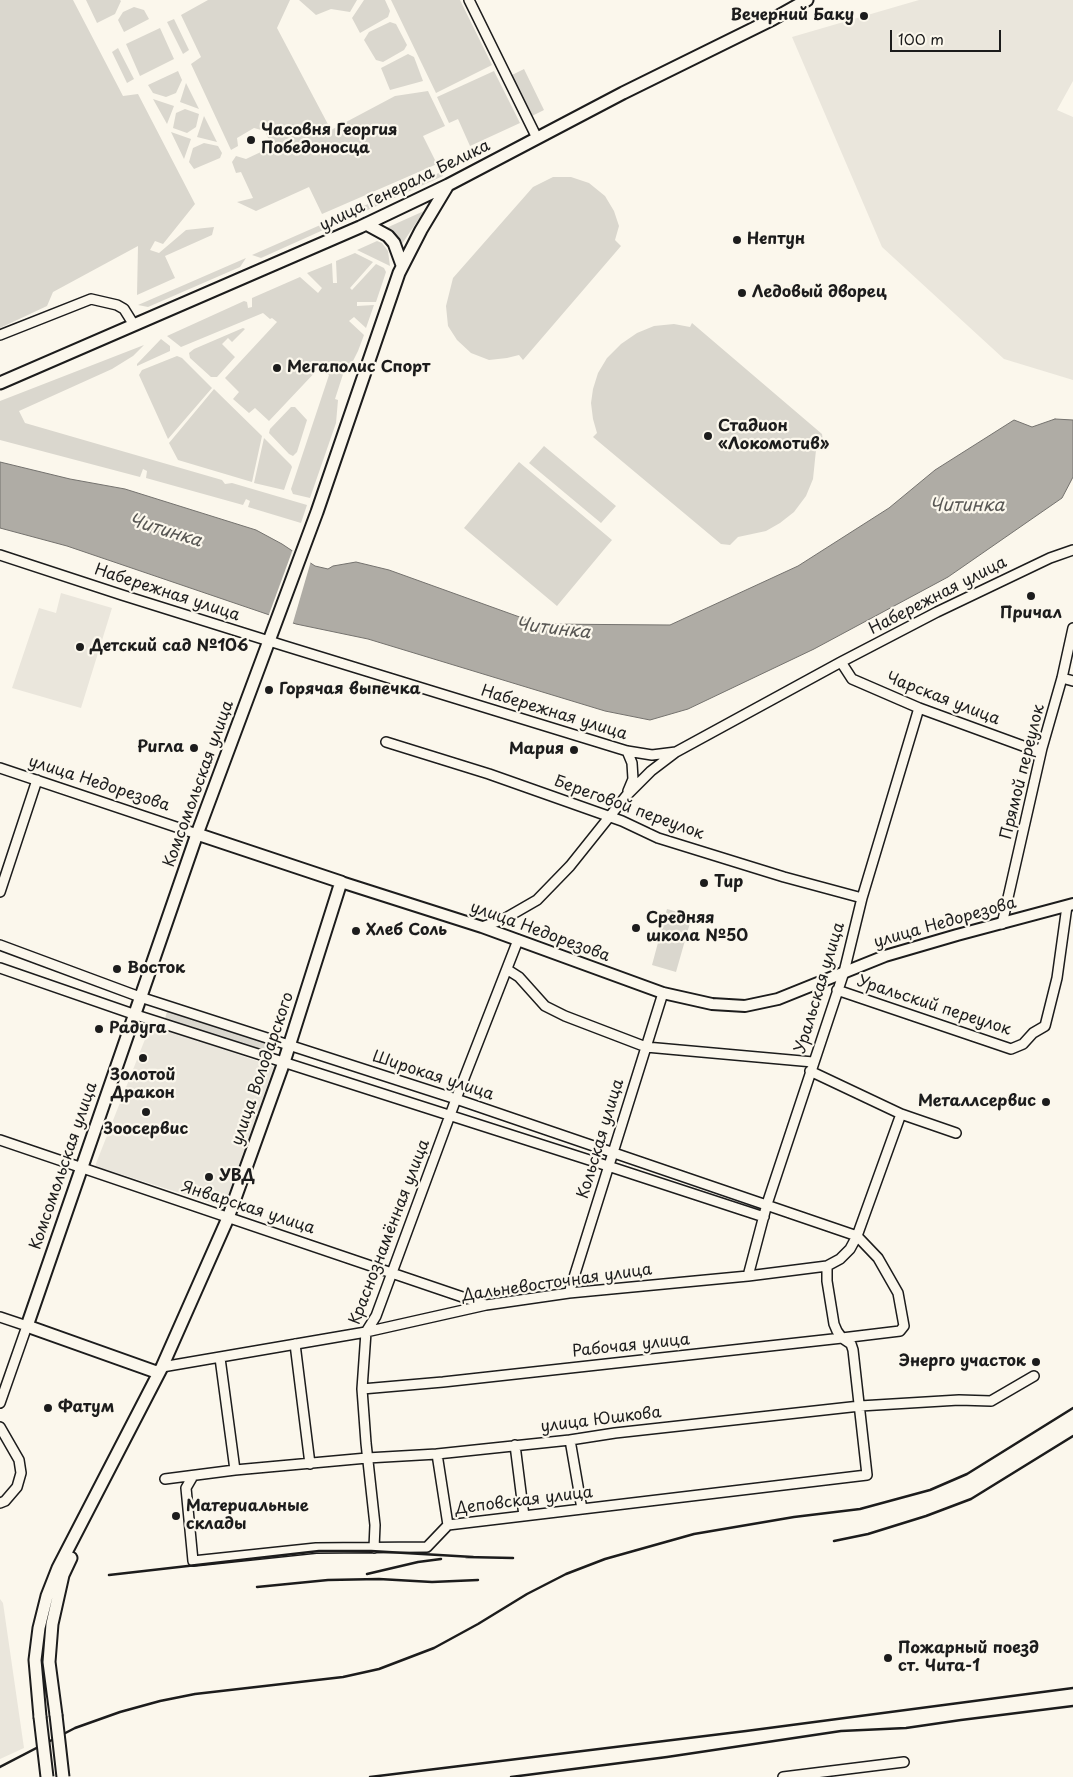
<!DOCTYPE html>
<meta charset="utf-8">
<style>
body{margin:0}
#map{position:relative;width:1073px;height:1777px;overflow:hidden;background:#fbf7ec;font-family:"Playpen Sans",sans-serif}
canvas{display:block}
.scale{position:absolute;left:890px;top:30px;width:111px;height:22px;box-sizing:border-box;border:2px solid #1c1c1c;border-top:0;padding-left:6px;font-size:15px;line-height:18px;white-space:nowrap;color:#1c1c1c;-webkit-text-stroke:4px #fbf7ec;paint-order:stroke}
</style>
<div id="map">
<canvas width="1073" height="1777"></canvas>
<div class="scale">100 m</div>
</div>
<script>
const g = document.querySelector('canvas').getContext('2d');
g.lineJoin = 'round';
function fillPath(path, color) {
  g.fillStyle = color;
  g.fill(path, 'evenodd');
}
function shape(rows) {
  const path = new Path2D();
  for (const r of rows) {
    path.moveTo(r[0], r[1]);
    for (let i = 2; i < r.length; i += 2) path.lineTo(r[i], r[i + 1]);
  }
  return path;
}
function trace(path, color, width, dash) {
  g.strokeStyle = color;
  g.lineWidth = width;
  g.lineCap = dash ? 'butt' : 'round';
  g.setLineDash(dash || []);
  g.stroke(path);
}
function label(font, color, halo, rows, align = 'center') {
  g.font = font + ' "Playpen Sans",sans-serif';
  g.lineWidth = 4.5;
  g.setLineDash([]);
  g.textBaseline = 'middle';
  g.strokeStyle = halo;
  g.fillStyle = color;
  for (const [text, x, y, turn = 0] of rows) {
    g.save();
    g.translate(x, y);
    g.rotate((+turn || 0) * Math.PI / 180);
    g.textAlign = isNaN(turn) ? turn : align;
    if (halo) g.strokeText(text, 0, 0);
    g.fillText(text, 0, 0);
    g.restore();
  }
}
fillPath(shape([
 [919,0,1073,0,1073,81,1057,110,1073,117,1073,380,1004,359,882,247,792,37],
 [61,593,112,608,81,708,12,688,39,608,56,613],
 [151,1024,274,1067,224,1207,95,1166],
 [0,1599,3,1603,24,1748,0,1759]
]), '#eae6dc');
fillPath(shape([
 [0,0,73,0,123,96,138,94,195,204,163,244,155,241,150,250,159,253,186,230,214,227,212,235,165,256,175,278,137,295,138,246,53,292,47,306,0,328],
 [86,0,120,0,121,1,115,14,97,23],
 [208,0,290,0,277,28,331,130,395,96,428,91,445,126,423,136,437,164,322,214,309,187,256,211,237,202,253,198,241,172,236,173,232,162,236,156,246,159,265,150,269,140,265,131,254,128,237,138,238,146,231,150,191,64,201,57,181,15],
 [299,0,357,0,350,12,331,9,316,15],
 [364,0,385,0,390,11,388,17,360,33,352,18],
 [391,0,460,0,492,65,436,93],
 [134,7,144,10,149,19,124,32,118,20,123,12],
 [174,19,189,50,183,54,167,22],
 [390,22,396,24,407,45,404,50,383,62,376,60,364,40,369,32],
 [160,28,174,59,140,76,126,44],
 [118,48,134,79,127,83,112,52],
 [408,54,414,57,423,81,390,90,381,68],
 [524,69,544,110,530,117,510,76],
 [178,71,182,80,176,93,166,97,153,93,148,85],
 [494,71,520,123,470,146,458,119,449,123,437,97],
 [186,83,199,109,180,102],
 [153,99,174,106,167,124],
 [185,109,199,114,196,127,187,133,173,128,176,113],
 [204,116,217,142,197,137],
 [171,132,191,139,184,159],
 [204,143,218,146,222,153,220,158,194,169,189,162,193,148],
 [441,172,443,176,261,258,252,255],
 [553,177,571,177,589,183,605,196,614,211,619,226,615,240,621,246,523,360,519,355,507,358,489,360,471,353,457,340,448,326,446,306,453,278,533,187],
 [424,211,398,250,384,229],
 [377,241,382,243,388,251,390,266,357,250],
 [355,253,373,262,350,288,352,290,376,264,384,268,386,272,376,302,357,302,357,306,374,305,366,328,354,317,349,321,364,335,358,351,349,369,345,368,335,399,338,400,336,423,310,498,293,494,291,489,329,375,320,367,269,421,255,408,249,413,233,399,239,392,225,378,277,322,272,318,270,319,263,313,181,347,167,336,244,301,247,302,248,308,252,307,252,298,300,277,318,293,322,288,307,273,332,263,333,283,337,283,336,261],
 [246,258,240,267,148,307,138,305],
 [692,323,822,434,823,441,816,450,813,479,806,496,794,512,780,523,766,531,738,537,730,545,721,544,593,437,597,433,593,419,591,403,593,389,598,373,607,358,621,344,637,333,654,326,674,324,690,327],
 [243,328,245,329,232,342,228,338,222,344,235,357,217,377,211,377,190,358,189,353,194,349],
 [161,339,170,346,170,351,137,366,137,364],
 [144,345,133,356,112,369,19,411,25,423,222,480,225,484,232,483,307,505,301,523,248,507,250,501,246,499,243,505,146,478,147,471,143,469,140,477,0,440,0,401],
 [177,356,182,358,212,388,168,439,139,375,142,370],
 [214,389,262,436,252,482,178,460,169,443],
 [291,407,295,407,307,420,297,452,293,456,289,454,269,433,270,429],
 [264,438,291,465,292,467,284,490,254,483],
 [544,446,616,506,601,523,529,463],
 [519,462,612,540,557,606,464,528],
 [667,909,692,916,676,972,652,965],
 [168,1008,269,1041,265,1055,164,1022]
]), '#dad7ce');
const water = shape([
 [1055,419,1073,420,1073,477,1062,498,948,577,814,649,688,709,650,720,605,711,368,639,296,624,67,546,0,528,0,462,70,479,125,489,256,530,282,544,315,566,328,569,333,566,356,562,389,570,539,624,670,625,798,566,889,508,935,470,1014,420,1032,427,1055,419]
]);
fillPath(water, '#afaca5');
trace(water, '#74726e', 1);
fillPath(shape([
 [293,549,311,561,292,626,268,617]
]), '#fbf7ec');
const minor = shape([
 [469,0,537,138],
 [0,335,91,299,117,305,124,309,134,325],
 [0,555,122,595,285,646,627,751,652,755,676,752,841,662,937,612,1050,558,1073,550],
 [841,662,852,679,919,708,1034,750,1042,748],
 [1062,678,1073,681],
 [386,742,489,774,622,821,658,838,784,877,862,898],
 [627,751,632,763,633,779,628,791],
 [0,768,197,834],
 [0,892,37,780],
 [1002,924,1042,748,1062,678,1073,628],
 [482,927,504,919,537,900,570,866,626,796,651,771,676,752],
 [0,945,140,997,456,1099,857,1236,878,1258,898,1293,904,1326,900,1331,842,1338,443,1382,362,1389],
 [0,968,133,1014,608,1166,764,1217],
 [508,970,519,977,545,1006,565,1016,646,1047,813,1062],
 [837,990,1011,1049,1023,1044,1033,1033,1045,1026,1057,978,1067,906],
 [810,1071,901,1114,956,1133],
 [0,1140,486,1305],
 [748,1276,767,1204,844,972,862,898,919,708],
 [569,1293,663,993],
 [0,1317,27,1326,0,1403],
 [295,1344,310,1464],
 [220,1358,235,1470],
 [162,1367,366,1332,486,1305,569,1293,748,1276,827,1266,840,1259,850,1249,857,1236,901,1114],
 [0,1427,19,1460,21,1473,17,1487,5,1501,0,1503],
 [570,1440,582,1509],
 [515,1445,524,1516],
 [437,1454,448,1525],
 [193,1476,186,1488,193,1561,316,1548,427,1547,448,1525,867,1475,853,1350,851,1344,842,1338,837,1331,834,1324,827,1281,827,1266],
 [165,1479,235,1470,367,1458,437,1454,570,1440,615,1433,860,1406,959,1400,991,1401,1034,1376],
 [374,1548,375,1525,366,1443,362,1389,366,1332,376,1316,456,1099,518,940],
 [783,1777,904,1762]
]);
const tertiary = shape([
 [341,882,482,927,663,993,712,1004,745,1006,778,999,885,956,957,935,1073,904]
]);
const secondary = shape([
 [366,224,388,236,394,243,402,265],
 [0,383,360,227,448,185,623,93,773,19,807,0],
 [159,1373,27,1326,197,834,317,512,399,273,421,230,448,185],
 [56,1715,49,1662,52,1624,63,1575,71,1558],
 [40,1717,35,1660,39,1628,47,1596,58,1568,162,1367,228,1218,284,1062,341,882,197,834]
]);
trace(minor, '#1c1c1c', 12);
trace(tertiary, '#1c1c1c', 14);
trace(secondary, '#1c1c1c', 15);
trace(minor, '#fbf7ec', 9);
trace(tertiary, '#fbf7ec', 10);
trace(secondary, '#fbf7ec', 11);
trace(shape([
 [834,1541,868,1534,926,1516,971,1499,1073,1436],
 [466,1557,513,1558],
 [367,1574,418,1562,441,1559],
 [109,1575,319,1551,371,1551,473,1557],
 [257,1587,328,1580,379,1579,432,1582,478,1580],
 [0,1767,75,1728,120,1712,160,1701,195,1694,343,1677,379,1669,434,1648,478,1624,527,1594,566,1574,605,1559,694,1534,794,1517,860,1509,930,1490,967,1474,1073,1408],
 [370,1777,746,1731,1073,1688],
 [511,1777,667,1757,841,1731,906,1728,961,1720,1073,1706]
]), '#1c1c1c', 2.5);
const secondaryBridge = shape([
 [56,1715,63,1777],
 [40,1717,47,1777]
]);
trace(secondaryBridge, '#1c1c1c', 15, []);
trace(secondaryBridge, '#fbf7ec', 11);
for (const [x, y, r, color] of [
 [864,16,5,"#1c1c1c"],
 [251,140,5,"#1c1c1c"],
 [737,240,5,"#1c1c1c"],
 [742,293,5,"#1c1c1c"],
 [277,368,5,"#1c1c1c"],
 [708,436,5,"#1c1c1c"],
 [1031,596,5,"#1c1c1c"],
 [80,647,5,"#1c1c1c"],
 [269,690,5,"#1c1c1c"],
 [194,748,5,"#1c1c1c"],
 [574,750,5,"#1c1c1c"],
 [704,883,5,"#1c1c1c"],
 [636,928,5,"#1c1c1c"],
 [356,931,5,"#1c1c1c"],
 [117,969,5,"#1c1c1c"],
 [99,1029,5,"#1c1c1c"],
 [143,1058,5,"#1c1c1c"],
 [1046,1102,5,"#1c1c1c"],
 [146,1112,5,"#1c1c1c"],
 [209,1177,5,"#1c1c1c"],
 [1036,1362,5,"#1c1c1c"],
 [48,1408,5,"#1c1c1c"],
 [176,1516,5,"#1c1c1c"],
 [888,1658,5,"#1c1c1c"]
]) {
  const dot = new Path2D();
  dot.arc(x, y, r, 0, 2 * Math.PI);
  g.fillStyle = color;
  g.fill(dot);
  trace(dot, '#fbf7ec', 2);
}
label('bold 16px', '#1c1c1c', '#fbf7ec', [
 ["Вечерний Баку",854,16,"right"],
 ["Часовня Георгия",261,131],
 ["Победоносца",261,149],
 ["Нептун",747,240],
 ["Ледовый дворец",752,293],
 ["Мегаполис Спорт",287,368],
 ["Стадион",718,427],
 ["«Локомотив»",718,445],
 ["Причал",1031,614,"center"],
 ["Детский сад №106",90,647],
 ["Горячая выпечка",279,690],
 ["Ригла",184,748,"right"],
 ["Мария",564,750,"right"],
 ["Тир",714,883],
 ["Средняя",646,919],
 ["школа №50",646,937],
 ["Хлеб Соль",366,931],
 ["Восток",127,969],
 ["Радуга",109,1029],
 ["Золотой",143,1076,"center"],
 ["Дракон",143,1094,"center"],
 ["Металлсервис",1036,1102,"right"],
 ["Зоосервис",146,1130,"center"],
 ["УВД",219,1177],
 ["Энерго участок",1026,1362,"right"],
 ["Фатум",58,1408],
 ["Материальные",186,1507],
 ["склады",186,1525],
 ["Пожарный поезд",898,1649],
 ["ст. Чита-1",898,1667]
], 'left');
label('16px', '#1c1c1c', '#fbf7ec', [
 ["улица Генерала Белика",405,186,-26],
 ["Набережная улица",167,593,18],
 ["Набережная улица",938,596,-27],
 ["Чарская улица",943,699,21],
 ["Набережная улица",554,713,17],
 ["Прямой переулок",1023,772,-76],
 ["улица Недорезова",99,784,18],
 ["Комсомольская улица",199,784,-70],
 ["Береговой переулок",629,808,20],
 ["улица Недорезова",945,923,-16],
 ["улица Недорезова",540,932,20],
 ["Уральская улица",820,988,-73],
 ["Уральский переулок",934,1006,18],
 ["улица Володарского",263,1069,-71],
 ["Широкая улица",433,1076,18],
 ["Кольская улица",601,1139,-73],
 ["Комсомольская улица",64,1166,-71],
 ["Январская улица",248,1208,18],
 ["Краснознамённая улица",390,1232,-69],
 ["Дальневосточная улица",557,1283,-8],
 ["Рабочая улица",631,1346,-6],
 ["улица Юшкова",601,1420,-7],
 ["Деповская улица",524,1501,-7]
]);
label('italic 18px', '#575653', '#fbf7ec', [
 ["Читинка",967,506],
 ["Читинка",165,531,17],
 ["Читинка",553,629,7]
]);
</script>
